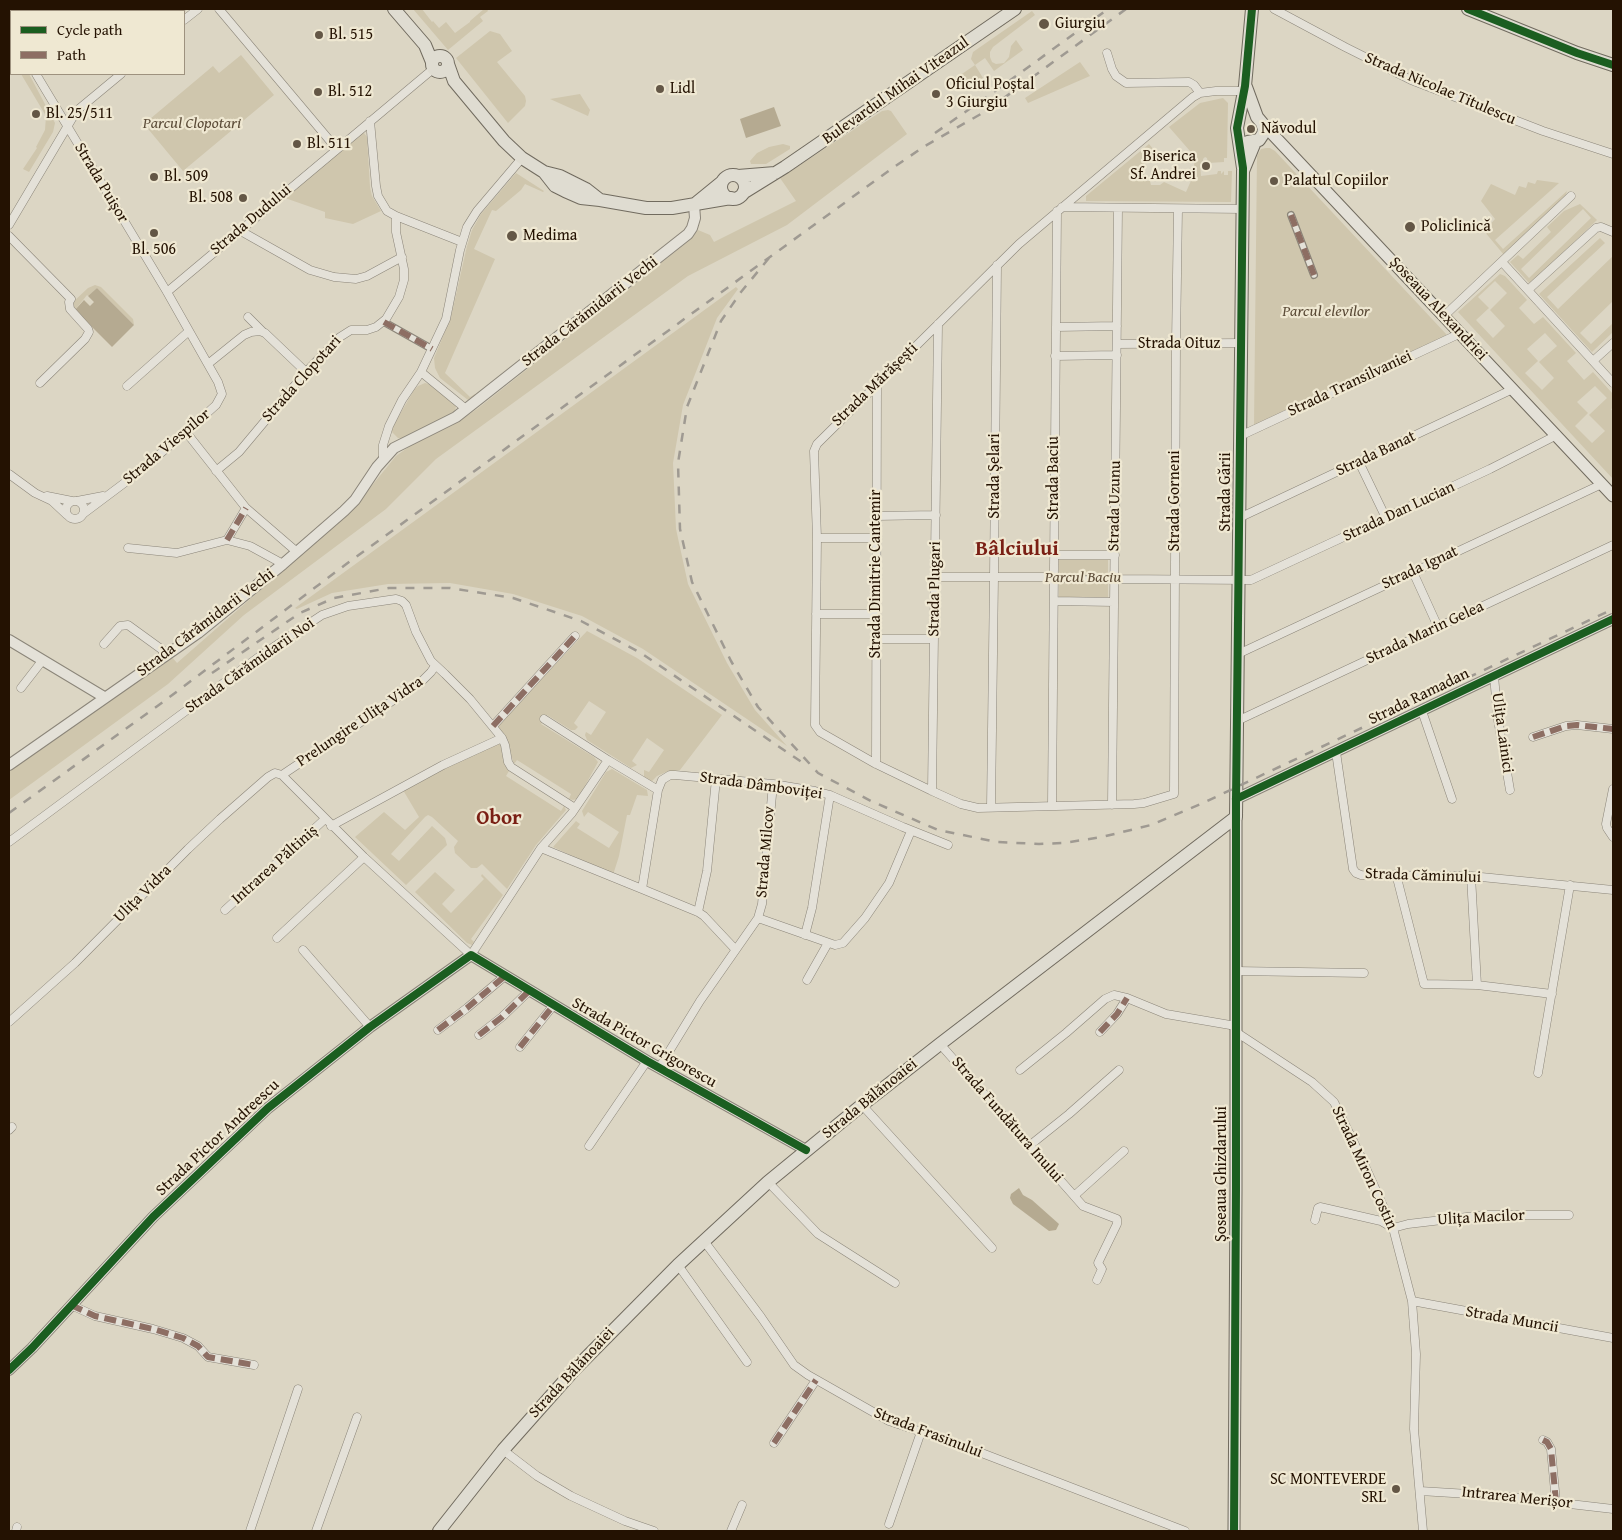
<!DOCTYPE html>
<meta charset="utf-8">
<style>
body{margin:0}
#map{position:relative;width:1622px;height:1540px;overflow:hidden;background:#dcd6c4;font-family:"Gentium Book Plus",serif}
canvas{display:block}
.frame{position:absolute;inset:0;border:10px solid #241202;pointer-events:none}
.legend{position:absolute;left:10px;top:10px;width:175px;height:65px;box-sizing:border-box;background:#efe8d2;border:1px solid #9e927f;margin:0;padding:6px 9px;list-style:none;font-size:15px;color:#241202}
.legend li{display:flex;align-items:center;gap:10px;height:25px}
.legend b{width:25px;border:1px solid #9e927f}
</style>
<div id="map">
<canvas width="1622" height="1540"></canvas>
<div class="frame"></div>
<ul class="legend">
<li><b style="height:6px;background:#1b5e20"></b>Cycle path</li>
<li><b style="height:6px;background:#8d6e63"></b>Path</li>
</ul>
</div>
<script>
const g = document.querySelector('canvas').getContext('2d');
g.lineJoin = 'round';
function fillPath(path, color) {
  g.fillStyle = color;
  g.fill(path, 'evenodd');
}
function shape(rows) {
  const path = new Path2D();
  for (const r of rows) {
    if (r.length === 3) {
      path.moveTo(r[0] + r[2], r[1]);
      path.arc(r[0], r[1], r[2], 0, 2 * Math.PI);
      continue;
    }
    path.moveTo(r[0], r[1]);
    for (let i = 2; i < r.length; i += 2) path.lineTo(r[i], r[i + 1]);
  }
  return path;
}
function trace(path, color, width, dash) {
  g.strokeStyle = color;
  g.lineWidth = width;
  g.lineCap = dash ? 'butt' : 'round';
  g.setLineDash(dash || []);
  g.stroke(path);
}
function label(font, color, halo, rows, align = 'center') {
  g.font = font + ' "Gentium Book Plus",serif';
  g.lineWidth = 4.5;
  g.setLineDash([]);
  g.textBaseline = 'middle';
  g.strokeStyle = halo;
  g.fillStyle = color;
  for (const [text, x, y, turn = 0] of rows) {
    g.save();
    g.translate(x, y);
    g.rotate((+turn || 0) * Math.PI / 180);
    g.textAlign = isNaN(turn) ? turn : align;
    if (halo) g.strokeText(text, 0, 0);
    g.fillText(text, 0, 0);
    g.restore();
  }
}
fillPath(shape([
 [413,9,422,9,432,22,433,21,439,28,446,22,455,33,470,22,470,21,484,9,487,9,488,11,480,17,483,21,448,50],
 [1032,11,1035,15,993,47,990,52,990,57,992,62,996,64,1004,63,1009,57,1011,46,1016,40,1023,50,994,71,985,58,975,65,983,78,968,89,959,76,975,65,971,59,973,52],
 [490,31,500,34,512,51,497,62,525,96,526,101,525,106,508,123,456,58],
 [241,55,274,95,183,171,144,124,213,66,219,73],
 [1080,62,1090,76,1028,103,1025,98],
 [21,74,29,74,55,123,53,132,29,172,23,169,37,148,36,147,45,130,46,116],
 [580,94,590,110,588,116,550,99],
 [1223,98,1228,103,1227,158,1224,158,1224,162,1208,163,1207,158,1205,157,1203,159,1203,164,1200,164,1201,176,1217,174,1218,171,1221,171,1221,174,1224,171,1224,175,1228,175,1228,171,1232,171,1231,202,1086,201,1086,196,1149,144,1158,155,1151,155,1150,159,1144,159,1144,181,1150,181,1151,185,1160,185,1164,182,1186,192,1194,174,1194,161,1190,151,1169,127,1200,103],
 [888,110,891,111,907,134,787,225,688,276,436,459,386,509,244,615,168,684,9,800,9,769,171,656,177,663,352,510,396,456,410,446,453,425,477,409,690,240,698,230,710,235,714,242,796,201,780,178,882,111],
 [364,133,367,137,370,187,372,196,381,211,353,224,325,218,325,212,285,198,360,134],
 [783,144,790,146,790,149,766,164,751,164,750,161,757,153,769,147],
 [1266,148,1270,148,1275,151,1447,335,1254,425,1257,156,1261,149],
 [516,173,544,191,543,192,525,184,521,190,496,211,492,210,474,249,495,259,445,373,470,397,475,394,477,397,468,400,440,378,435,368,434,358,451,317,467,246,472,230,481,214],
 [1537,180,1559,183,1495,240,1503,249,1567,191,1565,198,1504,255,1484,231,1495,219,1481,201,1491,184,1515,195,1519,186,1526,188,1528,182,1535,184],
 [1580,204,1597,220,1530,284,1510,262,1518,255,1523,259,1551,232,1547,227,1564,211],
 [1583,209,1591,218,1529,278,1521,269],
 [1600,238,1605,243,1547,297,1558,309,1613,256,1613,301,1580,333,1591,344,1613,323,1613,332,1592,352,1539,294],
 [1500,274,1505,276,1527,300,1519,308,1534,324,1543,317,1576,353,1567,361,1584,380,1593,372,1613,394,1613,408,1611,409,1613,412,1613,479,1458,312],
 [1495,281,1507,293,1490,310,1505,326,1493,338,1476,320,1489,308,1478,297],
 [1545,333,1557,346,1539,362,1554,378,1542,390,1525,373,1538,361,1527,349],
 [1595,386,1607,398,1589,415,1605,431,1592,443,1575,426,1588,413,1577,402],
 [95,285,101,287,133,319,134,325,97,288,88,296,87,295,75,310,72,304,73,302,88,288],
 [736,287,738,289,717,318,683,405,673,463,676,529,688,584,727,663,755,710,787,746,643,649,582,616,513,594,450,583,388,584,332,593,297,609,295,608],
 [425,383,435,386,456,406,455,412,404,439,398,438,392,432,392,428,414,390,418,386],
 [1059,560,1108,560,1108,597,1059,597],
 [587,631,637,658,722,715,680,770,666,772,657,776,651,782,644,777,644,770,649,772,664,750,647,738,632,761,637,765,631,768,587,740,585,735,586,732,591,735,606,712,589,701,574,723,578,727,575,730,571,730,547,715,541,724,594,757,598,762,580,795,577,799,573,800,569,799,571,794,517,760,514,764,504,734,497,726],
 [500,742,506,766,509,771,506,776,561,811,564,806,566,810,536,845,507,889,482,864,477,868,471,868,455,853,454,847,458,841,432,817,428,815,425,817,391,854,399,861,432,826,445,838,447,845,406,885,355,837,384,812,405,830,419,817,403,790,445,767],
 [612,769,647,790,648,796,637,795,630,815,627,815,619,856,613,875,553,847,576,821,580,824,577,828,609,848,619,832,588,812,584,817,582,811,606,772],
 [435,872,455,890,442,904,451,913,484,879,481,876,482,874,503,895,471,939,474,942,472,945,467,943,415,892]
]), '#cfc6ad');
fillPath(shape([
 [774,107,781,126,746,138,740,119],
 [97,288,134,325,112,347,75,310,84,300,90,306,94,302,88,296],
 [1019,1188,1023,1195,1032,1200,1059,1224,1056,1230,1049,1231,1013,1204,1010,1198,1011,1194]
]), '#b5aa91');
const pedestrian = shape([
 [1291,215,1314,275],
 [384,322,432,349],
 [1054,579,1114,579]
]);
const minor = shape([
 [219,9,336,148],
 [1274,9,1345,47,1411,80,1543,131,1613,154],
 [178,11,181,9],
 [184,20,198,9],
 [9,29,11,33],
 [1107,53,1112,69,1116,76,1126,83,1189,82,1194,85,1200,93],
 [36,74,167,292,218,382,222,394,216,405,186,432,131,478,83,514],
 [370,121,376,186,378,196,387,211,396,216,462,242],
 [1062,207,1243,209],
 [1178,209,1176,343,1174,794,1144,803,1134,804,978,808,961,804,932,791,876,764,820,732,815,725,817,538,814,451,817,444,1019,244,1193,97,1200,93,1216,91,1245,91],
 [9,225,73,117,80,108,121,74],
 [239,230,310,270,334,277,356,279,367,276,402,257],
 [9,236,71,299,69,302,70,309,88,329,89,332,85,339,40,383],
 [1502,262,1613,383],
 [1528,290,1596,228,1601,227,1613,232],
 [167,292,433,69],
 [1444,316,1571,196],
 [248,317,263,332],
 [1056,327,1117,326],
 [1117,344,1242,343],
 [1055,356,1117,355],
 [1593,361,1613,343],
 [208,364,244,335,251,332,260,331,265,333,306,372],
 [421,372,466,409],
 [127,386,189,331],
 [186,432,246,508,297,552],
 [1240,436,1461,333],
 [383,459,383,445,389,426,402,400,421,372,446,319,460,250,467,227,477,211,522,158],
 [1359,462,1386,518],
 [216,471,239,452,306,372,340,337,351,330,367,330,376,327,386,319,399,297,404,280,404,269,396,232,396,216],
 [9,474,35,493,52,501,67,515],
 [47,496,72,501],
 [75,510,9],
 [77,501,103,496],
 [876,516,936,515],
 [1239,518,1513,389],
 [817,538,876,538],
 [227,540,246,508],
 [128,548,177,553,227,540,250,546,283,564],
 [1054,555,1115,555],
 [1413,572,1438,627],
 [935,577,1054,577],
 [1114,579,1251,580,1490,469,1557,435],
 [1054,601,1114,602],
 [816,614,875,614],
 [876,639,934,639],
 [104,644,120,626,128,625,168,654],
 [1238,654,1602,484],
 [1494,676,1498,720,1510,790],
 [21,688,42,661],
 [1422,711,1452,799],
 [1237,721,1613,545],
 [493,726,575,636],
 [1533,737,1566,726,1577,725,1613,729],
 [1336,752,1353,869,1356,873,1361,875,1471,876,1613,890],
 [608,760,658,790,662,780,670,775,675,775,773,784,815,791,830,795,903,827,948,845],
 [876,764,877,383],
 [282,775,364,857,471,955,541,848,572,813,608,760,544,719],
 [282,775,422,681,431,672,435,666],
 [1613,789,1606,824,1607,828,1613,837],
 [658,790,642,889,698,912,704,916,735,949],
 [932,791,938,324],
 [1052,805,1057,211],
 [1112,805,1118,208],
 [991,807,994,577,997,265],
 [331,826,443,765,502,738],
 [9,842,260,656,322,615,348,606,396,599,402,601,406,605,416,632,431,661,445,674,470,699,502,738,505,745,508,762,511,767,575,808],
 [541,848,642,889],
 [1396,874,1424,984,1477,985,1552,994],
 [1471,876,1477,985],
 [225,910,325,819],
 [698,912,707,871,716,779],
 [758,918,835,945,843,943,865,918,889,883,911,831],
 [805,935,812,908,830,795],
 [277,938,364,857],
 [303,950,370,1027],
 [1235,971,1364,973],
 [807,980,828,943],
 [9,1022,75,963,188,849,220,819,268,777,275,773,282,775],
 [438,1030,467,1008,505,976],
 [1100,1032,1117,1014,1127,998],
 [1236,1032,1312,1082,1334,1102,1361,1157,1393,1228,1412,1301,1416,1354,1414,1429,1423,1531],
 [479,1035,502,1017,529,991],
 [940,1044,1083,1206,1117,1219,1117,1224,1098,1263,1102,1269,1097,1280],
 [520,1047,553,1006],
 [659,1068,700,1001,758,918,762,904,773,784],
 [1020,1070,1066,1033,1105,999,1114,995,1127,998,1166,1014,1236,1026],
 [1538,1073,1570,885],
 [862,1105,992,1248],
 [9,1130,12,1127],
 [589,1146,647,1061],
 [1029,1146,1069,1114,1119,1070],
 [768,1182,818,1234,895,1283],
 [1074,1196,1124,1151],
 [1315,1220,1318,1208,1320,1207,1381,1221,1393,1228,1408,1224,1484,1215,1569,1215],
 [704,1241,761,1317,794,1365,808,1375,889,1421,966,1447,1185,1531],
 [678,1265,747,1362],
 [1412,1301,1613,1338],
 [71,1305,95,1316,153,1329,183,1338,198,1346,208,1357,254,1365],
 [1543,1440,1547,1442,1551,1449,1556,1502],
 [774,1443,816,1380],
 [503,1450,537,1476,571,1496,625,1521,654,1531],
 [1420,1491,1501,1496,1613,1509],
 [889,1524,921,1432],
 [16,1531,17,1527],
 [250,1531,298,1389],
 [316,1531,357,1417],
 [731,1531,742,1505]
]);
const tertiary = shape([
 [9,640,104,697],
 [9,765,198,633,283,564,344,511,355,500,377,467,394,448,456,417,688,234,692,228,695,218,694,205],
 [1236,799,1613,619],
 [9,1370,32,1348,153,1217,268,1108,370,1027,471,955,647,1061,806,1150]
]);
const secondary = shape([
 [1262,123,1613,496],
 [1234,1531,1236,1190,1236,817]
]);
const primary = shape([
 [394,9,425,45,432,62],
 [1468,9,1577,53,1613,65],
 [440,64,8],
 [448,64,454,81,504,141,522,158,544,172,555,186,565,191,581,198,600,200,646,208,672,208,731,198],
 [1246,87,1257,117,1262,123,1264,129,1263,134,1259,140,1248,142],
 [1243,168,1237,128,1245,86,1252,9],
 [544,172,560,176,586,189,600,200],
 [733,187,12],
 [738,176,775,173],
 [743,193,785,167,1015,9],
 [695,204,722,182],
 [439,1531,503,1450,574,1370,678,1265,768,1182,862,1105,940,1044,1236,817,1243,171,1255,142]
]);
trace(pedestrian, '#8b8579', 8);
trace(minor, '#8b8579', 9);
trace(tertiary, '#8b8579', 12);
trace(secondary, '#716b5f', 13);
trace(primary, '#716b5f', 14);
trace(pedestrian, '#e4e1d8', 5.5);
trace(minor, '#e4e1d8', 8);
trace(tertiary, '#e4e1d8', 10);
trace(secondary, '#e4e1d8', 11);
trace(primary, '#dfdcd1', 12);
trace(shape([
 [935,133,1001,87,1108,9],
 [769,258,741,292,721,321,687,407,678,463,680,529,692,582,731,661,758,707,818,773,871,801,938,830,997,842,1039,844,1063,843,1102,837,1151,825,1203,803,1613,609],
 [212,673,300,613,334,598,389,588,450,588,513,598,581,621,641,653,803,763],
 [9,813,163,702,345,565,894,167,925,146,986,111,1126,9]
]), '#9f9a92', 2.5, [9, 9]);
trace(shape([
 [178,11,181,9],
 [1291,215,1314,275],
 [384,322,432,349],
 [227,540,246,508],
 [1054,579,1114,579],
 [493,726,575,636],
 [1533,737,1566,726,1577,725,1613,729],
 [438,1030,467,1008,505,976],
 [1100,1032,1117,1014,1127,998],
 [479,1035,502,1017,529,991],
 [520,1047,553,1006],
 [71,1305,95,1316,153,1329,183,1338,198,1346,208,1357,254,1365],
 [1543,1440,1547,1442,1551,1449,1556,1502],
 [774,1443,816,1380]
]), '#8d6e63', 6, [12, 6]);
trace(shape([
 [1468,9,1577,53,1613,65],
 [1236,799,1613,619],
 [9,1370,32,1348,153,1217,268,1108,370,1027,471,955,647,1061,806,1150],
 [1234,1531,1236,1190,1236,799,1243,168,1237,128,1245,86,1252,9]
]), '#1b5e20', 8);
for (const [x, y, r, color] of [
 [1044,24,6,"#645746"],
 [319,35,5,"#645746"],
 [660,89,5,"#645746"],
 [318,92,5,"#645746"],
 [936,94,5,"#645746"],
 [36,114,5,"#645746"],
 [1251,129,5,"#645746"],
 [297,144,5,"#645746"],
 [1206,166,5,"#645746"],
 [154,177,5,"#645746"],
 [1274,181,5,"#645746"],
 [243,198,5,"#645746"],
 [1410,227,6,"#645746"],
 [154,233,5,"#645746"],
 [512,236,6,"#645746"],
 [1396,1489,5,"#645746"]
]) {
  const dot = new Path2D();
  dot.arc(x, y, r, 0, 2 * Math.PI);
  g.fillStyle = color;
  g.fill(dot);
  trace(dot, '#efe8d2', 2);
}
label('16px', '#241202', '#efe8d2', [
 ["Giurgiu",1055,24],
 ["Bl. 515",329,35],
 ["Oficiul Poștal",946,85],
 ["3 Giurgiu",946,103],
 ["Lidl",670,89],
 ["Bl. 512",328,92],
 ["Bl. 25/511",46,114],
 ["Năvodul",1261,129],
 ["Bl. 511",307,144],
 ["Biserica",1196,157,"right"],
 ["Sf. Andrei",1196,175,"right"],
 ["Bl. 509",164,177],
 ["Palatul Copiilor",1284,181],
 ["Bl. 508",233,198,"right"],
 ["Policlinică",1421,227],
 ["Medima",523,236],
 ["Bl. 506",154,250,"center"],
 ["SC MONTEVERDE",1386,1480,"right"],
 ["SRL",1386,1498,"right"]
], 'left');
label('16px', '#241202', '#efe8d2', [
 ["Strada Nicolae Titulescu",1440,89,23],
 ["Bulevardul Mihai Viteazul",896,91,-35],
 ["Strada Puișor",101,183,59],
 ["Strada Dudului",251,220,-40],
 ["Șoseaua Alexandriei",1438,309,47],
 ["Strada Cărămidarii Vechi",590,312,-38],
 ["Strada Oituz",1179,344],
 ["Strada Clopotari",302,379,-48],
 ["Strada Transilvaniei",1350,384,-25],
 ["Strada Mărășești",875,385,-44],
 ["Strada Viespilor",167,447,-40],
 ["Strada Banat",1376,454,-25],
 ["Strada Șelari",995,476,-90],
 ["Strada Baciu",1054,478,-90],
 ["Strada Gării",1226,492,-90],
 ["Strada Gorneni",1175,501,-90],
 ["Strada Uzunu",1115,506,-89],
 ["Strada Dan Lucian",1399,512,-25],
 ["Strada Ignat",1420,568,-25],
 ["Strada Dimitrie Cantemir",876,574,-90],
 ["Strada Plugari",935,589,-89],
 ["Strada Cărămidarii Vechi",206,623,-37],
 ["Strada Marin Gelea",1425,633,-25],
 ["Strada Cărămidarii Noi",250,666,-35],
 ["Strada Ramadan",1419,697,-26],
 ["Prelungire Ulița Vidra",360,722,-34],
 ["Ulița Lainici",1502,733,82],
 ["Strada Dâmboviței",761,786,8],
 ["Strada Milcov",766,852,-85],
 ["Intrarea Păltiniș",275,865,-42],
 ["Strada Căminului",1423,876,2],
 ["Ulița Vidra",143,894,-45],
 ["Strada Pictor Grigorescu",644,1043,30],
 ["Strada Bălănoaiei",870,1099,-39],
 ["Strada Fundătura Inului",1007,1120,49],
 ["Strada Pictor Andreescu",218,1138,-43],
 ["Strada Miron Costin",1364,1168,65],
 ["Șoseaua Ghizdarului",1222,1174,-90],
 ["Ulița Macilor",1481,1218,-3],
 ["Strada Muncii",1512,1320,10],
 ["Strada Bălănoaiei",572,1373,-47],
 ["Strada Frasinului",928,1433,21],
 ["Intrarea Merișor",1517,1498,6]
]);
label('italic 16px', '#5c4c38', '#efe8d2', [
 ["Parcul Clopotari",192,124],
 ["Parcul elevilor",1326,312],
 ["Parcul Baciu",1083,578]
]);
label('bold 21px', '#7a1f14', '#efe8d2', [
 ["Bâlciului",1017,550],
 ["Obor",499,819]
]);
</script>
